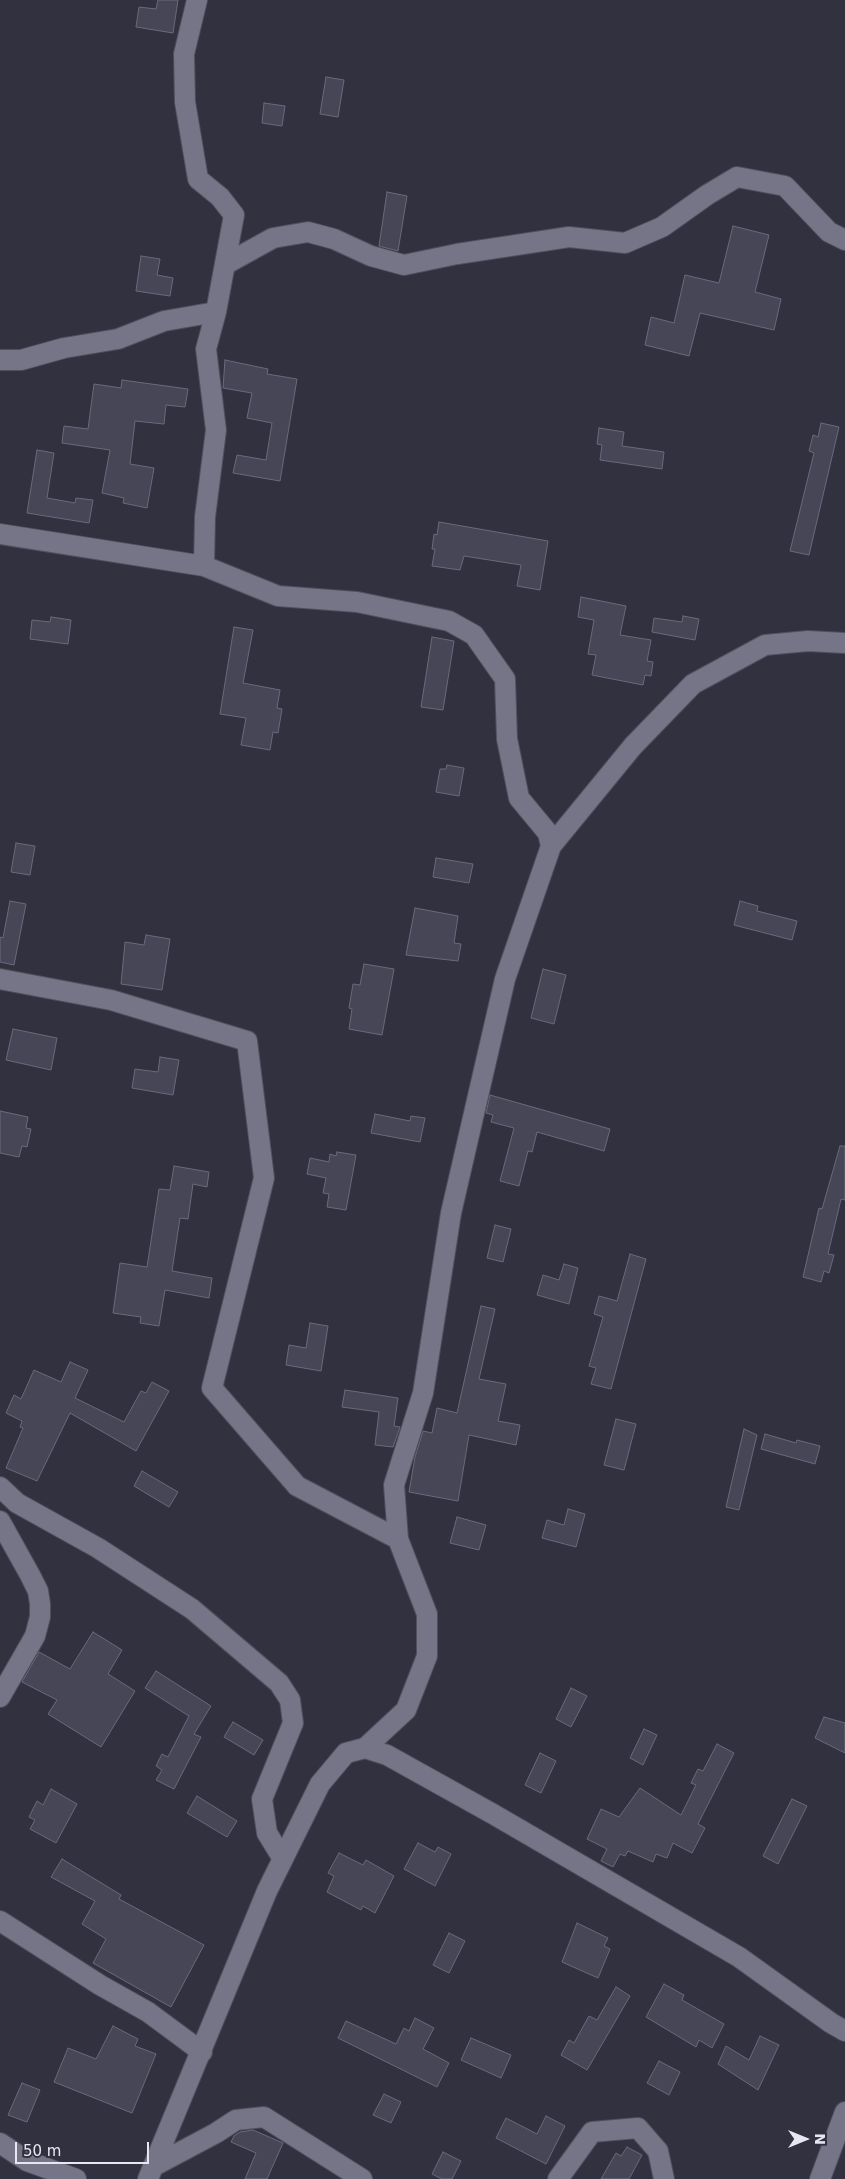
<!DOCTYPE html>
<style>
body{margin:0}
#map{position:relative;width:845px;height:2179px;overflow:hidden;background:#323140;font-family:"DejaVu Sans",sans-serif}
canvas{display:block}
.north{position:absolute;left:780px;top:2114px;width:50px;height:50px;-webkit-text-stroke:4px #323140;paint-order:stroke;rotate:90deg;font-size:14px;font-weight:700;line-height:20px;text-align:center;color:#e8e7f1}
.north::after{content:'';display:block;margin:auto;width:18px;height:22px;background:#e8e7f1;clip-path:polygon(50% 0,100% 100%,50% 72%,0 100%)}
.scale{position:absolute;left:15px;top:2142px;width:134px;height:22px;box-sizing:border-box;border:2px solid #e8e7f1;border-top:0;padding-left:6px;font-size:15px;line-height:18px;white-space:nowrap;color:#e8e7f1;-webkit-text-stroke:4px #323140;paint-order:stroke}
</style>
<div id="map">
<canvas width="845" height="2179"></canvas>
<div class="north">N</div>
<div class="scale">50 m</div>
</div>
<script>
const g = document.querySelector('canvas').getContext('2d');
g.lineJoin = 'round';
function fillPath(path, color) {
  g.fillStyle = color;
  g.fill(path, 'evenodd');
}
function shape(rows) {
  const path = new Path2D();
  for (const r of rows) {
    path.moveTo(r[0], r[1]);
    for (let i = 2; i < r.length; i += 2) path.lineTo(r[i], r[i + 1]);
  }
  return path;
}
function trace(path, color, width, dash) {
  g.strokeStyle = color;
  g.lineWidth = width;
  g.lineCap = dash ? 'butt' : 'round';
  g.setLineDash(dash || []);
  g.stroke(path);
}
const building = shape([
 [158,0,178,0,173,33,136,27,139,7,156,9,158,0],
 [326,77,344,80,338,117,320,114,326,77],
 [264,103,285,106,282,126,262,123,264,103],
 [387,192,407,196,398,251,379,246,387,192],
 [733,226,769,235,755,292,781,299,774,330,700,313,689,356,645,345,651,317,674,323,685,275,719,283,733,226],
 [141,256,160,259,157,275,173,278,170,296,136,291,141,256],
 [225,360,268,369,267,374,297,379,280,481,233,473,237,455,266,460,272,423,247,418,252,393,223,388,225,360],
 [122,380,188,389,185,407,166,405,164,424,135,421,130,464,154,468,147,508,123,503,124,498,102,493,110,450,62,443,64,426,88,429,94,384,121,388,122,380],
 [821,423,839,427,809,555,790,551,814,453,809,451,813,435,818,437,821,423],
 [599,428,624,432,622,446,664,452,662,469,600,460,602,445,597,444,599,428],
 [37,450,54,453,47,498,75,503,76,498,93,500,89,523,27,513,37,450],
 [439,522,548,541,540,590,517,586,521,565,464,556,460,570,432,566,435,549,432,549,434,534,437,535,439,522],
 [581,597,626,606,620,635,651,640,647,661,653,662,651,676,645,675,643,685,592,675,596,655,588,654,594,620,578,617,581,597],
 [683,616,699,619,695,640,652,632,654,618,682,622,683,616],
 [51,617,71,620,68,644,30,639,32,620,50,622,51,617],
 [234,627,253,630,243,683,280,690,277,708,282,709,278,733,273,732,270,750,241,745,246,718,220,714,234,627],
 [432,637,454,641,443,710,421,707,432,637],
 [447,765,464,768,459,796,436,792,440,769,446,769,447,765],
 [16,843,35,846,30,875,11,872,16,843],
 [436,858,473,864,469,883,433,877,436,858],
 [10,901,26,904,14,965,0,962,0,937,3,938,10,901],
 [740,901,758,906,757,911,797,921,792,940,734,925,740,901],
 [415,908,458,916,454,943,461,944,458,961,406,955,415,908],
 [146,935,170,939,162,990,121,984,125,942,144,945,146,935],
 [364,964,394,969,382,1035,349,1029,352,1009,349,1008,353,984,360,985,364,964],
 [543,969,566,975,554,1024,531,1018,543,969],
 [13,1029,57,1038,51,1070,6,1060,13,1029],
 [160,1057,179,1060,173,1095,132,1088,135,1069,158,1072,160,1057],
 [490,1095,610,1129,604,1151,537,1132,532,1152,528,1151,519,1186,500,1181,514,1128,491,1122,493,1115,486,1113,490,1095],
 [0,1111,28,1117,26,1128,31,1129,27,1147,22,1146,19,1157,0,1153,0,1111],
 [375,1114,410,1121,411,1116,425,1118,420,1142,371,1133,375,1114],
 [840,1146,845,1146,845,1200,841,1199,828,1254,834,1255,829,1273,824,1271,821,1282,803,1277,819,1208,822,1209,840,1146],
 [337,1152,356,1155,346,1210,327,1207,329,1194,323,1193,326,1178,307,1174,310,1158,329,1162,330,1154,336,1156,337,1152],
 [174,1166,209,1172,207,1187,193,1184,188,1219,180,1218,172,1271,212,1278,209,1298,165,1290,159,1326,140,1323,141,1317,113,1313,120,1263,147,1267,159,1189,170,1190,174,1166],
 [495,1225,511,1229,503,1262,487,1258,495,1225],
 [630,1254,646,1259,611,1389,591,1384,596,1368,589,1366,603,1317,594,1314,599,1296,617,1301,630,1254],
 [564,1264,578,1268,569,1304,537,1295,543,1275,559,1280,564,1264],
 [481,1306,495,1309,479,1379,506,1384,498,1421,520,1425,516,1445,469,1435,458,1501,409,1492,415,1457,423,1431,432,1433,437,1408,457,1413,481,1306],
 [310,1323,328,1326,321,1371,286,1365,289,1345,306,1348,310,1323],
 [70,1362,88,1370,75,1398,124,1422,141,1391,146,1393,152,1382,169,1391,136,1451,70,1413,37,1481,6,1468,23,1428,20,1427,22,1421,6,1413,14,1395,21,1399,34,1370,61,1382,70,1362],
 [345,1390,398,1398,394,1426,400,1427,393,1447,375,1445,379,1412,342,1407,345,1390],
 [616,1419,636,1424,624,1470,604,1465,616,1419],
 [744,1429,757,1435,739,1510,726,1507,744,1429],
 [765,1434,796,1443,797,1440,820,1446,815,1464,761,1449,765,1434],
 [142,1471,178,1492,169,1507,134,1486,142,1471],
 [568,1509,585,1514,576,1547,542,1538,547,1520,564,1525,568,1509],
 [457,1517,486,1525,479,1550,450,1543,457,1517],
 [93,1632,122,1650,108,1674,135,1691,101,1747,48,1714,57,1700,22,1682,39,1652,70,1669,93,1632],
 [156,1671,211,1706,194,1734,201,1737,174,1789,156,1780,162,1770,156,1766,162,1754,168,1757,189,1716,145,1688,156,1671],
 [571,1688,587,1696,571,1727,556,1719,571,1688],
 [824,1717,845,1723,845,1753,815,1738,824,1717],
 [233,1722,263,1740,254,1755,224,1737,233,1722],
 [644,1729,657,1735,643,1765,630,1758,644,1729],
 [717,1744,734,1753,698,1824,705,1828,692,1853,673,1843,667,1858,656,1854,653,1862,628,1851,625,1856,620,1854,613,1867,601,1861,607,1849,587,1839,601,1809,619,1817,640,1788,681,1815,696,1785,691,1783,698,1769,703,1771,717,1744],
 [540,1753,556,1761,541,1793,525,1785,540,1753],
 [51,1789,77,1804,56,1843,30,1829,35,1820,29,1817,37,1801,43,1805,51,1789],
 [197,1796,237,1821,227,1837,187,1813,197,1796],
 [792,1799,807,1806,778,1864,763,1856,792,1799],
 [418,1843,435,1852,438,1847,451,1854,435,1886,404,1869,418,1843],
 [339,1853,363,1865,366,1860,394,1876,375,1913,363,1906,361,1910,327,1892,334,1876,328,1873,339,1853],
 [62,1859,121,1895,119,1899,204,1945,171,2007,93,1963,106,1939,82,1924,95,1901,51,1877,62,1859],
 [577,1923,608,1938,604,1946,610,1949,598,1978,562,1962,577,1923],
 [449,1933,465,1941,449,1973,433,1965,449,1933],
 [664,1984,684,1995,682,2000,724,2024,712,2048,699,2040,696,2047,646,2017,664,1984],
 [616,1987,630,1996,587,2070,561,2055,569,2040,574,2043,589,2016,597,2020,616,1987],
 [415,2018,434,2028,423,2049,449,2063,437,2087,338,2038,346,2021,396,2044,404,2028,409,2031,415,2018],
 [113,2026,138,2039,135,2046,156,2054,132,2113,54,2082,68,2048,96,2059,113,2026],
 [760,2036,779,2045,758,2090,718,2064,726,2046,749,2060,760,2036],
 [471,2038,511,2055,501,2078,461,2060,471,2038],
 [659,2061,680,2072,669,2095,647,2083,659,2061],
 [22,2083,40,2090,27,2122,8,2115,22,2083],
 [384,2094,401,2102,391,2123,373,2115,384,2094],
 [546,2116,565,2126,546,2164,496,2138,506,2118,537,2134,546,2116],
 [253,2130,283,2143,267,2179,245,2179,256,2153,231,2142,234,2136,240,2132,253,2130],
 [627,2147,642,2155,629,2179,601,2179,616,2153,621,2156,627,2147],
 [443,2152,461,2161,452,2179,442,2179,432,2174,443,2152]
]);
fillPath(building, '#474656');
trace(building, '#6b6a7c', 1);
const minor = shape([
 [197,0,184,54,185,102,198,179,220,197,234,215,216,312,206,349,216,430,205,517,204,566],
 [226,264,273,238,308,232,334,239,371,256,404,265,457,254,569,237,625,243,662,227,707,195,737,177,785,186,829,232,845,240],
 [0,360,21,360,64,348,118,339,164,321,216,312],
 [0,534,204,566,278,596,357,602,449,621,474,635,505,679,507,739,519,798,548,833,551,846],
 [0,979,111,1000,247,1041,264,1178,212,1388,297,1486,398,1539],
 [0,1487,17,1503,98,1548,192,1609,279,1683,290,1700,293,1723,262,1799,267,1833,283,1859],
 [0,1521,30,1575,38,1591,40,1604,40,1617,35,1636,0,1697],
 [365,1748,406,1710,427,1656,427,1614,398,1539,394,1485,423,1393,451,1213,505,979,551,846,633,746,693,684,765,645,808,641,845,643],
 [0,1921,100,1985,148,2012,202,2052],
 [0,2143,27,2161,76,2179],
 [154,2166,216,2133,236,2120,264,2117,362,2179],
 [148,2179,267,1891,320,1784,346,1753,365,1748,387,1755,493,1814,739,1957,831,2023,845,2031],
 [558,2179,592,2132,638,2128,658,2151,664,2179],
 [820,2179,845,2112]
]);
trace(minor, '#504f5c', 22);
trace(minor, '#767587', 20);
</script>
